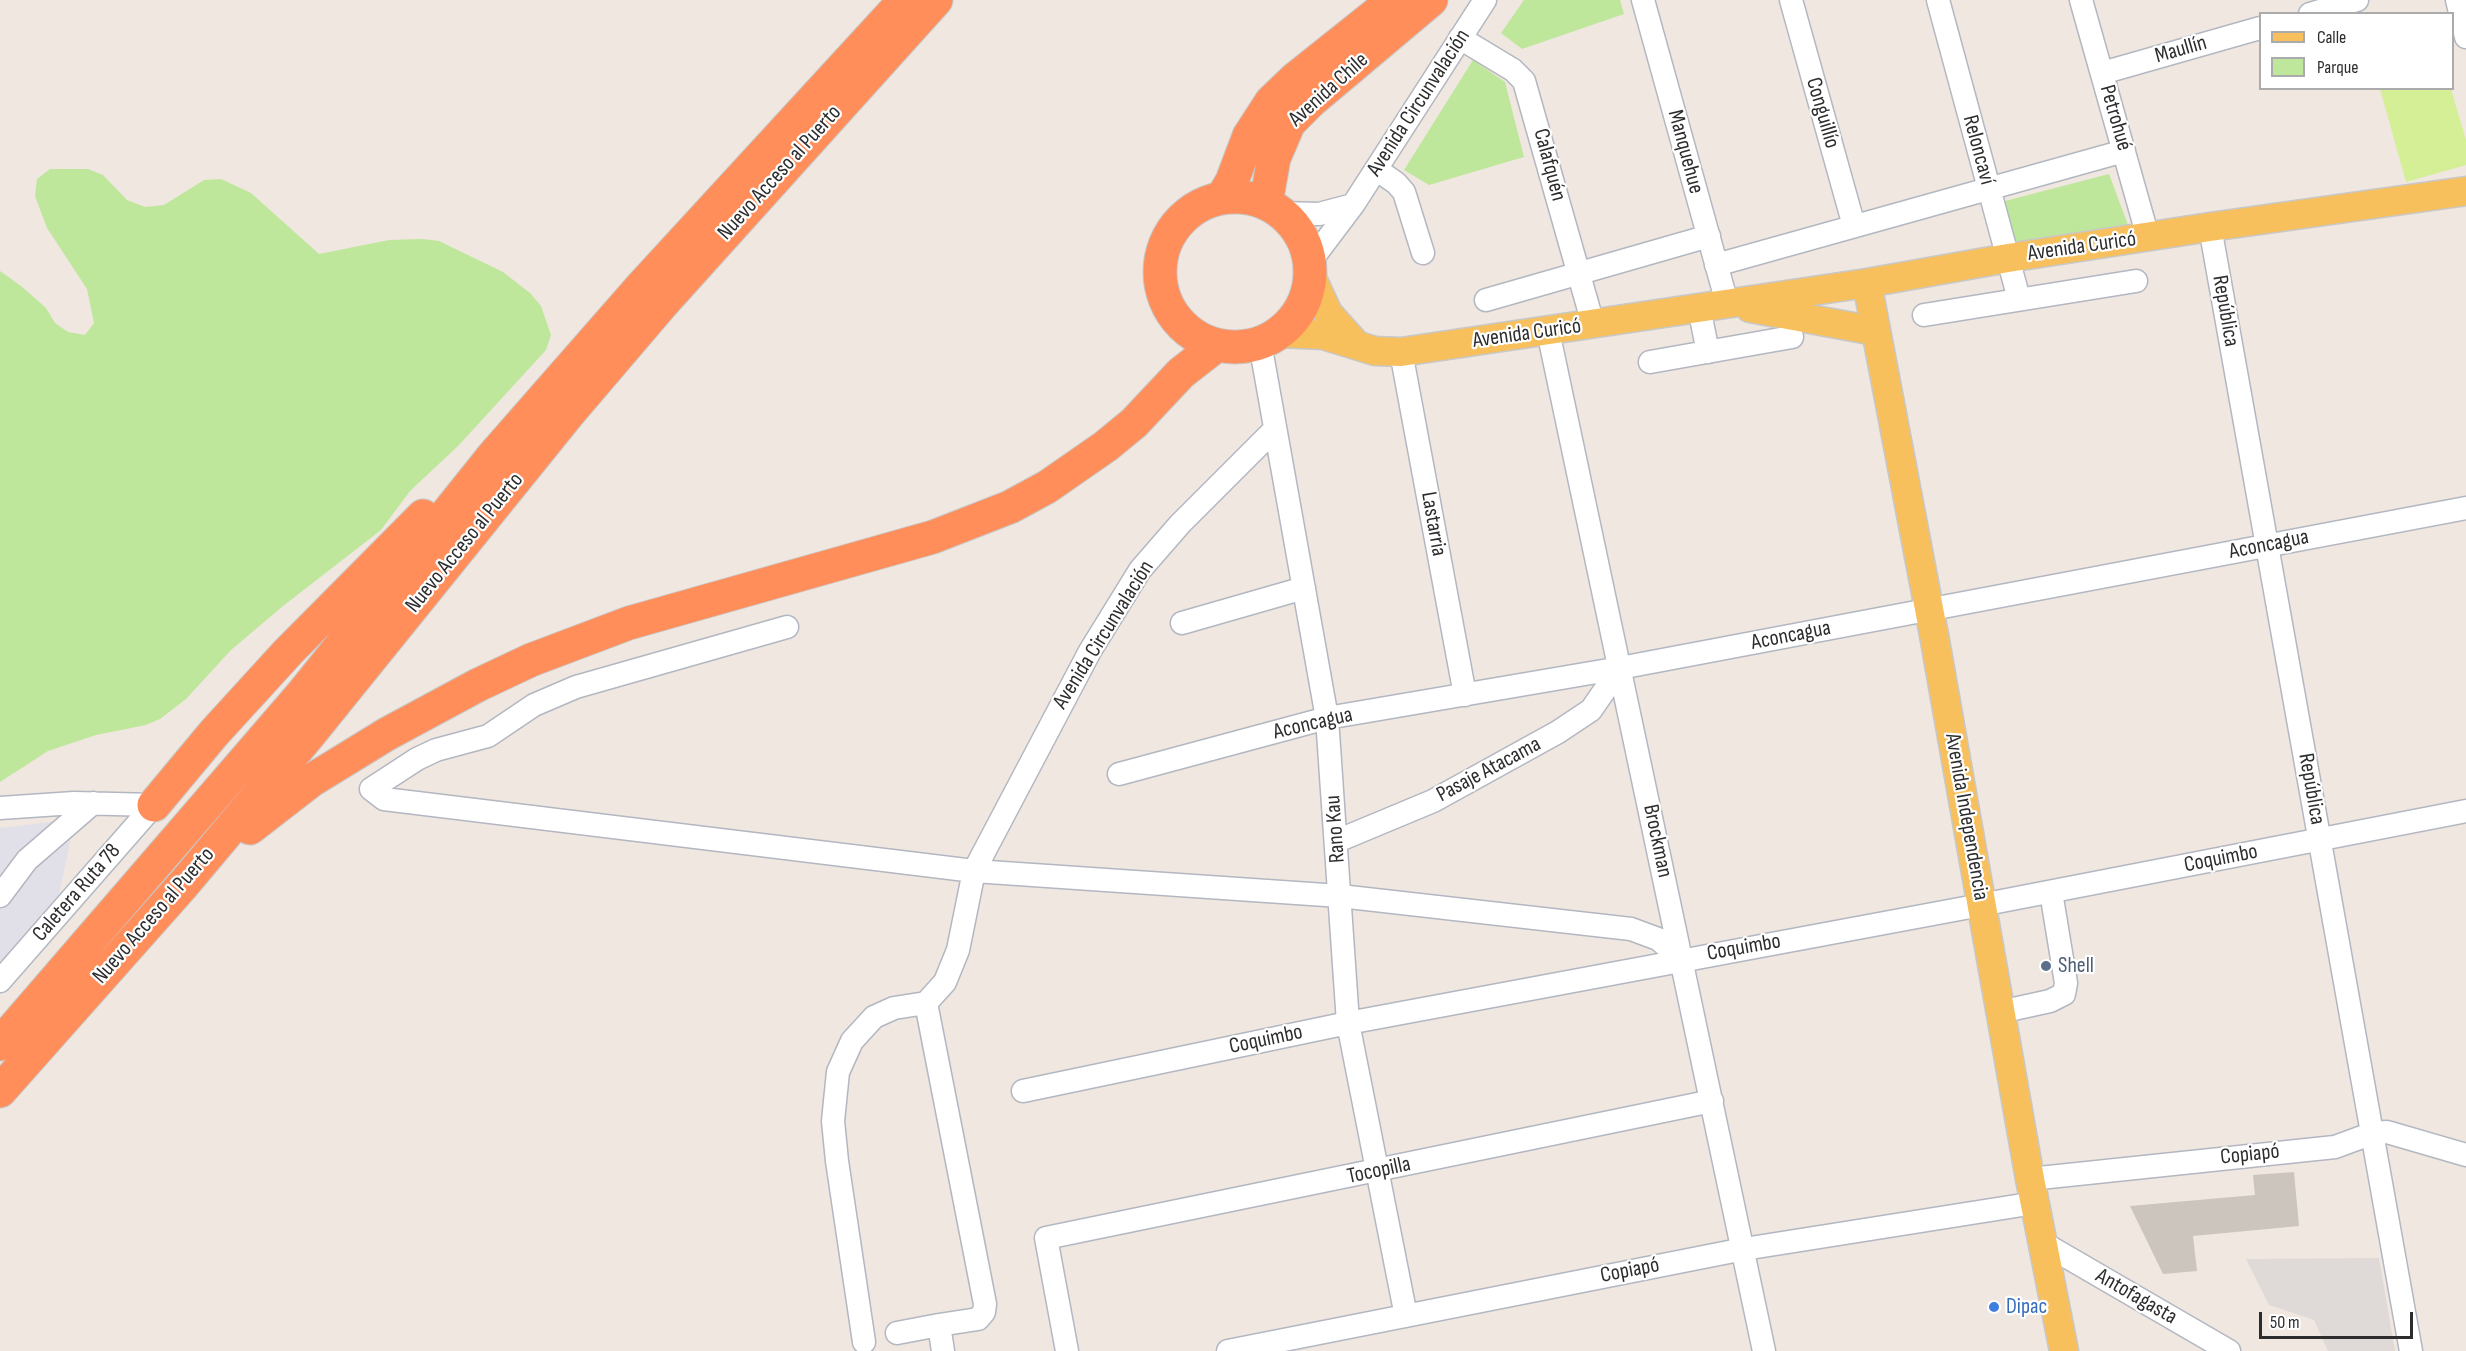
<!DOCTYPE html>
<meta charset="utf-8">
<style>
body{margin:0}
#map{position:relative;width:2466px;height:1351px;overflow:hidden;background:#efe7e0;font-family:"Sofia Sans Condensed",sans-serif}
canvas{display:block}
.legend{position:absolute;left:2259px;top:12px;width:195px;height:78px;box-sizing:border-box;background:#fff;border:2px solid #ababab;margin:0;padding:8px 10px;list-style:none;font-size:18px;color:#2d2d2d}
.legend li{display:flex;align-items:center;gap:12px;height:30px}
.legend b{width:30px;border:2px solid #ababab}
.scale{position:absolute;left:2259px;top:1312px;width:154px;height:27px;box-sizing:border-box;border:3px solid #2d2d2d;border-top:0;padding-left:8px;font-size:18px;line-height:21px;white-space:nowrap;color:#2d2d2d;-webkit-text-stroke:4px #fff;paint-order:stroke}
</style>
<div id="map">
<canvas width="2466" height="1351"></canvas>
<ul class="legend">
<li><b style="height:8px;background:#f7c05d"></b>Calle</li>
<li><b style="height:16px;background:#bee79b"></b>Parque</li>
</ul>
<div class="scale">50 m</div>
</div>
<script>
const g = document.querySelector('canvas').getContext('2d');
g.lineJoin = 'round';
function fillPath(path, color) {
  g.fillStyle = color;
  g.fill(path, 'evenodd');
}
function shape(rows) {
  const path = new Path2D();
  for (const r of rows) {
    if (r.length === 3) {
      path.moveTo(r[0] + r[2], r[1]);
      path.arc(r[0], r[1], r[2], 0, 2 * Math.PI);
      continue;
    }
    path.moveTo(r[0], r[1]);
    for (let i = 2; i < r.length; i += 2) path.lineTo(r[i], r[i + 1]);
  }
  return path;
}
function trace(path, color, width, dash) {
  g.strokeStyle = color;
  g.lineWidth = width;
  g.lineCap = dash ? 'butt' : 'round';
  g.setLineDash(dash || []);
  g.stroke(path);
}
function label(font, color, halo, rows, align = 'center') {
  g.font = font + ' "Sofia Sans Condensed",sans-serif';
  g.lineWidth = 4.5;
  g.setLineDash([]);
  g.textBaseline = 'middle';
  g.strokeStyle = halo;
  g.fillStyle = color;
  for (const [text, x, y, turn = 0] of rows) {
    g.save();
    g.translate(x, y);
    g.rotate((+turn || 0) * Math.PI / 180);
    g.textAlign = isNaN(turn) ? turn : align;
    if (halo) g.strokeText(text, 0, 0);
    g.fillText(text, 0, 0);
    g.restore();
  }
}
fillPath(shape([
 [75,819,58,899,0,964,0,828]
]), '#e1e0e8');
fillPath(shape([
 [1524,0,1620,0,1624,14,1522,49,1501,33],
 [1473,60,1505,82,1524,157,1429,185,1404,170],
 [50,169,88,169,103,175,127,200,145,207,164,205,204,180,221,179,251,193,319,254,389,240,422,239,439,241,503,272,530,293,541,306,551,335,546,350,459,445,410,491,381,530,283,606,231,650,186,699,160,719,146,725,96,735,48,751,0,782,0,271,21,286,46,308,55,323,68,332,85,335,94,323,87,289,47,228,35,196,37,179],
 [2109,174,2131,233,2016,248,2005,201]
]), '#bee79b');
fillPath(shape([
 [2380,89,2451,89,2466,140,2466,165,2406,182]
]), '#d4ef96');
fillPath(shape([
 [2379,1258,2395,1351,2328,1351,2314,1320,2269,1305,2246,1259]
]), '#dfdad7');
fillPath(shape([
 [2294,1172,2299,1226,2193,1236,2197,1271,2163,1274,2130,1206,2255,1195,2253,1175]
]), '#cbc5be');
const minor = shape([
 [1643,0,1727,303],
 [1791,0,1854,226],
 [1938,0,2019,299],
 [2081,0,2148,237],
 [2457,0,2466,37],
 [2310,14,2357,0],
 [1460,38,1513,70,1524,81,1593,324],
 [2102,73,2260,28],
 [1376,169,1396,183,1404,192,1423,253],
 [1282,213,1319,214,1353,205],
 [2210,227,2411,1351],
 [1310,262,1353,205,1485,0],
 [1716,265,2124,151],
 [1486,300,1709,236],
 [1699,308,1708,352],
 [1924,315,2136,281],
 [1548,331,1764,1351],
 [1260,343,1327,718,1348,1023,1406,1316],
 [1401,352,1465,695],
 [1650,362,1792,337],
 [1182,623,1304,588],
 [787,627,576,687,534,705,488,736,436,750,417,759,371,789,384,799,974,871,1340,896,1631,929,1658,939,1682,959],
 [1119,774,1327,718,1620,668,2466,508],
 [0,808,74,803,154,805],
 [1337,841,1433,801,1558,732,1591,710,1620,668],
 [0,896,27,860,93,803],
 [0,981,154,805],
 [2000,1012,2050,1001,2064,994,2066,983,2051,892],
 [1023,1091,1348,1023,1981,905,2466,811],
 [2030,1179,2335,1147,2373,1133,2387,1132,2466,1155],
 [2043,1243,2229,1351],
 [897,1333,939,1325],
 [864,1342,837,1161,833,1121,838,1072,852,1041,874,1017,894,1008,926,1003],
 [943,1351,939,1325,978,1319,984,1312,985,1304,926,1003,945,982,958,950,974,871,1090,651,1140,570,1180,524,1275,429],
 [1067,1351,1046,1238,1712,1101],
 [1228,1351,1744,1249,2035,1203]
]);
const major = shape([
 [1310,274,1328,313,1355,343],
 [1867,283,1934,635,2030,1179,2064,1351],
 [1750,308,1875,331],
 [1279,333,1323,335,1375,351,1401,352,1867,283,2008,258,2210,227,2466,191]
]);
const highway = shape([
 [1235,272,75],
 [1222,198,1232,181,1249,136,1271,102,1295,79,1394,0],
 [1266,203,1274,158,1289,123,1311,101,1431,0],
 [154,805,214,733,288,652,423,516],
 [250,828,312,780,387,734,478,685,531,660,629,623,933,537,1010,507,1047,487,1106,446,1134,423,1181,373,1217,345],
 [0,1044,303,693,493,456,642,286,905,0],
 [0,1091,182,886,309,735,569,413,662,304,936,0]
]);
trace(minor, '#b3b7c1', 25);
trace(major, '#c8c8c8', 31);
trace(highway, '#c8c8c8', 35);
trace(minor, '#fff', 22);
trace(major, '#f7c05d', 28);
trace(highway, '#ff8e5b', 33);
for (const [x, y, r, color] of [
 [2046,966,6,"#5c6f8a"],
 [1994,1307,6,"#3f7fe0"]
]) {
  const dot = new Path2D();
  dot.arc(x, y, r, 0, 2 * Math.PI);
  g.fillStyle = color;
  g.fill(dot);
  trace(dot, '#fff', 2);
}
label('22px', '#2d2d2d', '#fff', [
 ["Maullín",2181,50,-16],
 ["Avenida Chile",1329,90,-42],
 ["Avenida Circunvalación",1419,103,-57],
 ["Conguillío",1822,113,74],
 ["Petrohué",2115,118,74],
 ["Reloncaví",1978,150,75],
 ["Manquehue",1685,152,75],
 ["Calafquén",1549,165,75],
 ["Nuevo Acceso al Puerto",780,173,-48],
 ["Avenida Curicó",2082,247,-8],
 ["República",2225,311,80],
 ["Avenida Curicó",1527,334,-8],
 ["Lastarria",1433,524,80],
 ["Nuevo Acceso al Puerto",465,543,-51],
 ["Aconcagua",2269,545,-11],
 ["Avenida Circunvalación",1104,635,-58],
 ["Aconcagua",1791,636,-11],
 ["Aconcagua",1313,724,-13],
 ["Pasaje Atacama",1489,770,-28],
 ["República",2311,789,80],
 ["Avenida Independencia",1966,817,80],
 ["Rano Kau",1336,829,-94],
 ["Brockman",1657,841,78],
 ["Coquimbo",2221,859,-11],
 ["Caletera Ruta 78",77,893,-49],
 ["Nuevo Acceso al Puerto",154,916,-49],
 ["Coquimbo",1744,948,-10],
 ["Coquimbo",1266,1040,-12],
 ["Copiapó",2250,1155,-6],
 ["Tocopilla",1379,1171,-12],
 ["Copiapó",1630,1271,-11],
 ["Antofagasta",2136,1297,30]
]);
label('22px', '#4e5e75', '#fff', [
 ["Shell",2058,966]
], 'left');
label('22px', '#366cbe', '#fff', [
 ["Dipac",2006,1307]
], 'left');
</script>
